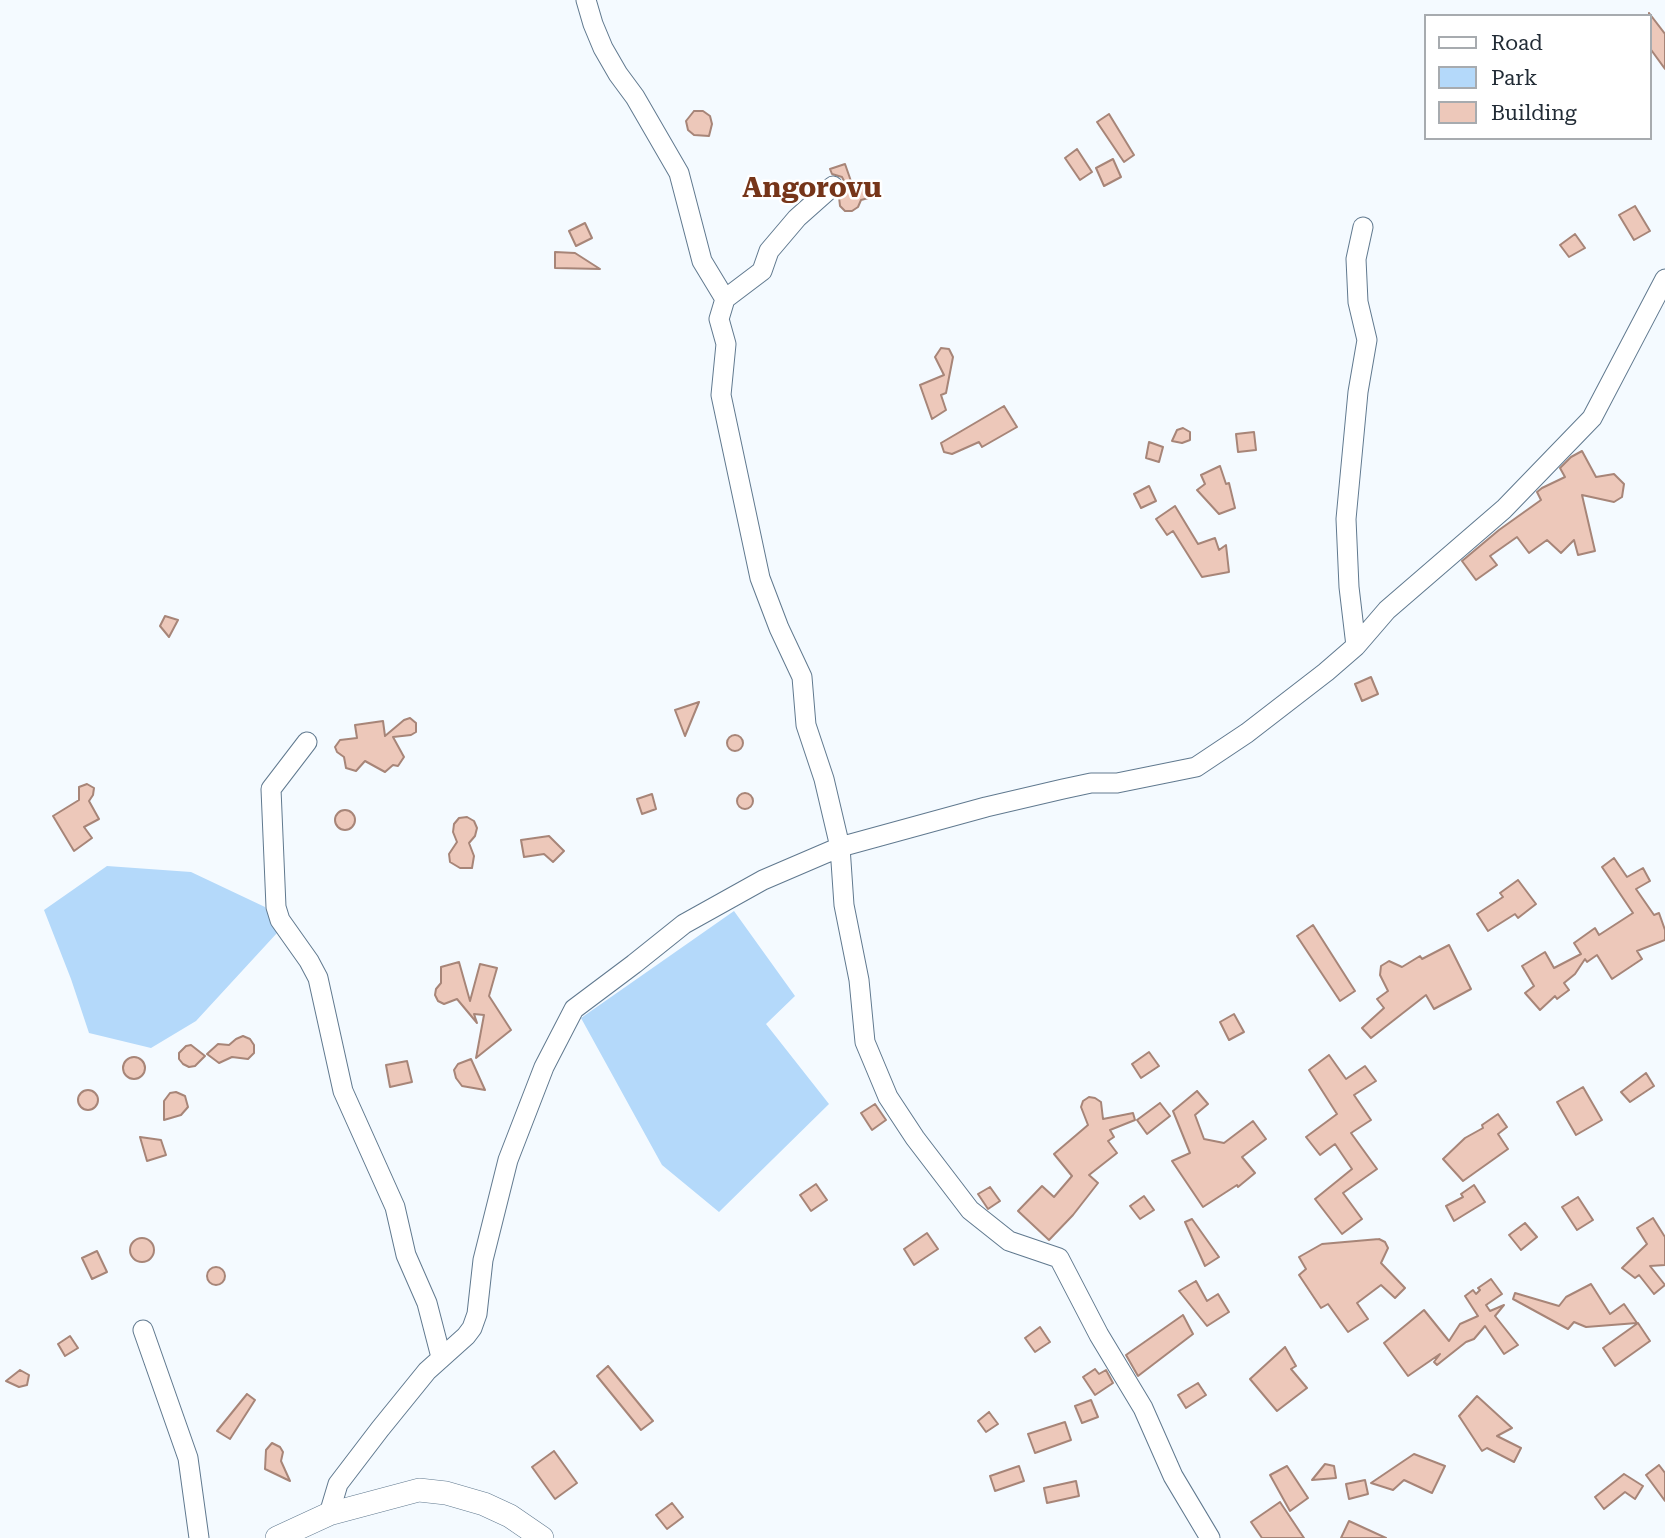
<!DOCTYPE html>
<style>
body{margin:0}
#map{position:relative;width:1665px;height:1538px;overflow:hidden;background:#f4faff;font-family:"Roboto Serif",serif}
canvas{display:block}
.legend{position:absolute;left:1424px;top:14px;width:228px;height:126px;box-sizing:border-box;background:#fff;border:2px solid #a7abaf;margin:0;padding:9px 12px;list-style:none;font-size:21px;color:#222c36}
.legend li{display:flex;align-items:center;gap:14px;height:35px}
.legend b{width:35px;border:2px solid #a7abaf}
</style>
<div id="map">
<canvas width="1665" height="1538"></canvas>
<ul class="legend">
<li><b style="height:9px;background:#fff"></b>Road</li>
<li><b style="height:19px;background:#b4d9fa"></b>Park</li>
<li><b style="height:19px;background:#edc8ba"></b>Building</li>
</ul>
</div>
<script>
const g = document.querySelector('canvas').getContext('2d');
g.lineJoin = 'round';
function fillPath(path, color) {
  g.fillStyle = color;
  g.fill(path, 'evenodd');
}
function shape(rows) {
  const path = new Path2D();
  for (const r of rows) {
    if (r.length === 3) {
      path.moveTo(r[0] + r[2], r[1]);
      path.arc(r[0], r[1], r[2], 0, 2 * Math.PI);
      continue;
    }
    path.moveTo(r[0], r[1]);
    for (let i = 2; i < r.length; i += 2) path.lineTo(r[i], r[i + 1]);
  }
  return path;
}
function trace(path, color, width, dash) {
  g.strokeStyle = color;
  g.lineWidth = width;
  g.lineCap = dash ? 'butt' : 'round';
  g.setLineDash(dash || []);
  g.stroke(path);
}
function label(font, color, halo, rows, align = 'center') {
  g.font = font + ' "Roboto Serif",serif';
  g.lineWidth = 5;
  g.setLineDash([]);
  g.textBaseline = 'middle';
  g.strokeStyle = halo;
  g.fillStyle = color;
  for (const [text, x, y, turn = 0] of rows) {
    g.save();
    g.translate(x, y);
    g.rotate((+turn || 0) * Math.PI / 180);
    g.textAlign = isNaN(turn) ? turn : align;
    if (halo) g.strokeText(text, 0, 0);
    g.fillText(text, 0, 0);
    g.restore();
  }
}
fillPath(shape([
 [107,866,191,872,265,907,277,933,196,1021,151,1048,89,1033,71,979,44,910],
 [734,911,795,996,766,1024,829,1104,719,1212,662,1165,581,1018]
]), '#b4d9fa');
const building = shape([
 [1649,13,1665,34,1665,69,1649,47,1649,13],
 [694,111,703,111,710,116,712,124,709,136,694,135,688,130,686,121,694,111],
 [1109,114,1134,155,1124,162,1097,122,1109,114],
 [1077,149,1092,172,1080,180,1065,158,1077,149],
 [1113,159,1121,177,1104,186,1096,168,1113,159],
 [845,164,852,184,867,183,874,185,875,190,872,197,861,200,858,207,852,211,845,211,840,206,839,197,844,190,845,183,842,177,832,174,830,169,845,164],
 [1635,206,1650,231,1634,240,1619,215,1635,206],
 [585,223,592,238,576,246,569,231,585,223],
 [1575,234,1585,248,1569,257,1560,245,1575,234],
 [555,252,575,253,600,269,555,268,555,252],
 [941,348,949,349,953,357,946,393,941,395,946,410,932,419,920,385,944,375,935,357,941,348],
 [1004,406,1017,427,982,447,979,442,952,454,944,452,941,443,1004,406],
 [1183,428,1190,432,1190,440,1182,443,1172,441,1177,430,1183,428],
 [1254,432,1256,450,1238,452,1236,434,1254,432],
 [1149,442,1163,447,1159,462,1146,458,1149,442],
 [1582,451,1596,477,1614,474,1624,484,1622,497,1614,502,1582,495,1595,551,1578,555,1574,540,1561,553,1547,540,1529,553,1517,537,1490,556,1497,565,1476,580,1462,561,1499,530,1541,500,1537,492,1542,488,1565,477,1560,468,1571,457,1582,451],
 [1220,466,1226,484,1229,483,1235,508,1219,514,1197,490,1205,484,1201,475,1220,466],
 [1149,486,1156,501,1141,508,1134,494,1149,486],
 [1175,506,1198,544,1215,538,1219,550,1226,545,1229,572,1202,577,1173,531,1167,535,1156,519,1175,506],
 [165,616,178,620,169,637,160,626,165,616],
 [1371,677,1378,694,1362,701,1355,684,1371,677],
 [699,702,685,736,675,710,699,702],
 [410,718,416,723,416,732,411,735,393,737,404,757,398,766,393,765,385,772,365,761,356,771,346,768,344,757,337,752,335,747,340,740,357,738,355,725,383,721,385,736,404,720,410,718],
 [735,743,8],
 [87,784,94,788,93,795,89,801,99,819,84,827,92,838,74,851,53,816,79,800,79,787,87,784],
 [745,801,8],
 [652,794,656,809,642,814,637,799,652,794],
 [345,820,10],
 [467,817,474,821,477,828,475,836,469,843,474,856,472,868,460,868,450,862,449,854,457,842,453,832,454,824,459,818,467,817],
 [549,836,564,851,553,862,544,854,524,857,521,840,549,836],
 [1614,858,1627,877,1643,868,1650,881,1636,889,1654,915,1659,913,1665,930,1665,940,1637,951,1642,959,1612,979,1597,955,1587,962,1585,959,1575,974,1564,983,1569,990,1557,999,1555,996,1540,1010,1525,993,1534,986,1522,966,1545,952,1554,968,1581,954,1574,943,1595,928,1599,935,1633,913,1602,867,1614,858],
 [1518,880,1536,904,1518,918,1515,914,1488,931,1477,914,1503,897,1500,893,1518,880],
 [1313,925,1355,991,1340,1001,1297,936,1313,925],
 [1449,945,1471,989,1434,1009,1426,995,1371,1038,1362,1028,1384,1008,1377,999,1388,991,1380,975,1381,966,1389,961,1402,967,1420,956,1422,959,1449,945],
 [459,962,470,1001,480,964,497,968,489,996,511,1030,476,1058,484,1015,474,1014,477,1023,457,999,444,1004,438,1001,435,995,436,989,441,983,441,967,459,962],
 [1234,1014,1244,1032,1229,1040,1220,1022,1234,1014],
 [243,1036,250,1039,254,1045,254,1053,248,1059,232,1057,219,1063,207,1054,218,1044,229,1045,236,1039,243,1036],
 [191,1045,205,1056,195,1066,189,1067,183,1064,179,1059,179,1053,186,1046,191,1045],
 [1149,1052,1159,1066,1141,1078,1132,1064,1149,1052],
 [1329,1055,1346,1079,1365,1066,1376,1081,1354,1095,1371,1120,1351,1133,1377,1169,1343,1193,1362,1219,1342,1234,1315,1199,1352,1169,1335,1144,1320,1155,1306,1137,1337,1114,1309,1070,1329,1055],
 [134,1068,11],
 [471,1059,485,1090,462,1086,456,1078,454,1070,458,1064,471,1059],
 [407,1061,412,1082,390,1087,386,1065,407,1061],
 [1646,1073,1654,1086,1630,1102,1621,1092,1646,1073],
 [1583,1087,1602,1120,1576,1135,1557,1102,1583,1087],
 [88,1100,10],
 [1197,1091,1208,1104,1195,1115,1204,1139,1224,1143,1253,1121,1266,1139,1242,1157,1255,1173,1238,1187,1237,1185,1203,1207,1172,1161,1190,1153,1173,1111,1197,1091],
 [176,1092,185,1096,188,1107,181,1115,164,1120,164,1101,170,1093,176,1092],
 [1089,1097,1095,1098,1101,1102,1103,1119,1133,1113,1135,1120,1110,1130,1114,1137,1108,1141,1117,1153,1089,1175,1098,1183,1073,1215,1049,1240,1018,1211,1042,1186,1054,1197,1072,1176,1054,1154,1088,1125,1081,1107,1083,1101,1089,1097],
 [1160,1103,1170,1116,1147,1134,1137,1120,1160,1103],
 [875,1104,886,1120,872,1130,861,1113,875,1104],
 [1498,1114,1507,1127,1498,1134,1508,1149,1463,1181,1443,1159,1465,1138,1483,1128,1482,1125,1498,1114],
 [140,1137,161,1140,166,1155,147,1161,140,1137],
 [816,1184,827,1200,811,1211,800,1195,816,1184],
 [1474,1185,1485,1202,1454,1221,1446,1206,1463,1197,1461,1194,1474,1185],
 [990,1187,1000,1201,988,1209,978,1194,990,1187],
 [1144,1196,1154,1210,1140,1219,1130,1206,1144,1196],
 [1578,1197,1593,1220,1577,1230,1562,1207,1578,1197],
 [1653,1218,1665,1237,1665,1265,1650,1266,1665,1285,1654,1294,1639,1275,1635,1278,1622,1268,1647,1244,1637,1228,1653,1218],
 [1192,1219,1219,1257,1205,1266,1185,1222,1192,1219],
 [1525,1223,1537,1237,1521,1250,1509,1235,1525,1223],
 [927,1233,938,1249,914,1265,904,1249,927,1233],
 [142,1250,12],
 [1379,1239,1385,1242,1388,1248,1381,1263,1405,1288,1395,1298,1381,1285,1357,1303,1368,1319,1348,1332,1328,1304,1321,1308,1299,1275,1306,1269,1299,1257,1322,1244,1379,1239],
 [97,1251,107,1272,92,1279,82,1258,97,1251],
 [216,1276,9],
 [1491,1279,1502,1294,1486,1305,1490,1311,1504,1305,1495,1316,1518,1345,1504,1354,1485,1326,1474,1339,1466,1342,1437,1365,1434,1362,1440,1354,1408,1376,1384,1343,1424,1310,1449,1341,1460,1324,1478,1316,1465,1296,1473,1290,1476,1294,1480,1290,1478,1288,1491,1279],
 [1196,1281,1207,1301,1218,1294,1229,1312,1207,1326,1179,1291,1196,1281],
 [1591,1284,1610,1314,1624,1304,1637,1323,1586,1327,1574,1322,1568,1329,1513,1299,1515,1293,1559,1306,1566,1297,1591,1284],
 [1183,1315,1193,1334,1138,1376,1126,1355,1183,1315],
 [1638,1323,1650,1341,1615,1366,1603,1348,1638,1323],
 [1040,1327,1050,1342,1035,1352,1025,1338,1040,1327],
 [70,1336,78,1348,65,1356,58,1344,70,1336],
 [1285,1347,1296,1366,1291,1369,1307,1388,1277,1411,1250,1379,1285,1347],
 [608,1366,653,1421,641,1430,597,1376,608,1366],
 [1095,1369,1099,1374,1106,1370,1113,1383,1095,1395,1083,1377,1095,1369],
 [20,1370,29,1375,27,1385,19,1387,6,1381,20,1370],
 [1198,1383,1206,1395,1186,1408,1178,1395,1198,1383],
 [247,1394,255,1400,230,1439,217,1431,247,1394],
 [1477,1396,1512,1428,1497,1436,1521,1448,1514,1462,1487,1448,1482,1451,1459,1416,1477,1396],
 [1091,1400,1098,1417,1082,1423,1075,1406,1091,1400],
 [989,1412,998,1424,986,1432,978,1421,989,1412],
 [1065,1422,1071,1440,1035,1453,1028,1434,1065,1422],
 [272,1443,280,1447,283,1452,281,1461,290,1481,265,1469,266,1450,272,1443],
 [554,1451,577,1483,555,1499,532,1467,554,1451],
 [1414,1454,1445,1466,1432,1493,1404,1480,1393,1490,1371,1483,1414,1454],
 [1325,1464,1334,1466,1336,1478,1312,1480,1325,1464],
 [1659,1465,1665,1473,1665,1501,1646,1475,1659,1465],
 [1019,1466,1024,1481,995,1491,990,1476,1019,1466],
 [1287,1466,1308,1498,1290,1511,1270,1475,1287,1466],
 [1624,1474,1643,1486,1635,1499,1625,1492,1604,1509,1595,1497,1624,1474],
 [1365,1480,1368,1494,1349,1499,1346,1484,1365,1480],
 [1076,1481,1079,1496,1047,1503,1044,1488,1076,1481],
 [1280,1502,1304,1538,1262,1538,1251,1522,1280,1502],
 [672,1503,683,1517,667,1529,656,1515,672,1503],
 [1349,1521,1386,1538,1341,1538,1349,1521]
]);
fillPath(building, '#edc8ba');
trace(building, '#a78578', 2);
const minor = shape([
 [586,0,593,24,603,48,618,74,635,97,679,173,702,261,725,299],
 [833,186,797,218,769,251,762,271,725,299,719,319,726,344,721,395,760,578,779,628,802,677,806,725,824,779,840,847,844,905,859,980,865,1042,888,1097,915,1138,970,1210,1009,1241,1059,1258,1099,1335,1143,1408,1173,1476,1210,1538],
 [1356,646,1349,587,1346,519,1358,392,1367,340,1358,302,1356,259,1363,227],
 [307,742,271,789,276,907,280,920,309,961,318,978,343,1091,395,1207,406,1255,427,1303,441,1357],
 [143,1330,188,1458,199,1538],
 [329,1514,338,1484,380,1429,427,1371,466,1336,472,1328,477,1314,483,1260,508,1160,544,1067,574,1009,634,964,684,924,763,880,840,847,986,807,1063,789,1091,783,1117,783,1196,767,1247,733,1326,672,1356,646,1387,610,1504,509,1592,418,1665,279]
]);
const tertiary = shape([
 [277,1538,329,1514,419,1490,446,1493,484,1504,510,1516,542,1538]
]);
trace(minor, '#60798f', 21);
trace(tertiary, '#60798f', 24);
trace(minor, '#fff', 19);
trace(tertiary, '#fff', 23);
label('bold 28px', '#763519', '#fff', [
 ["Angorovu",812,189]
]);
</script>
